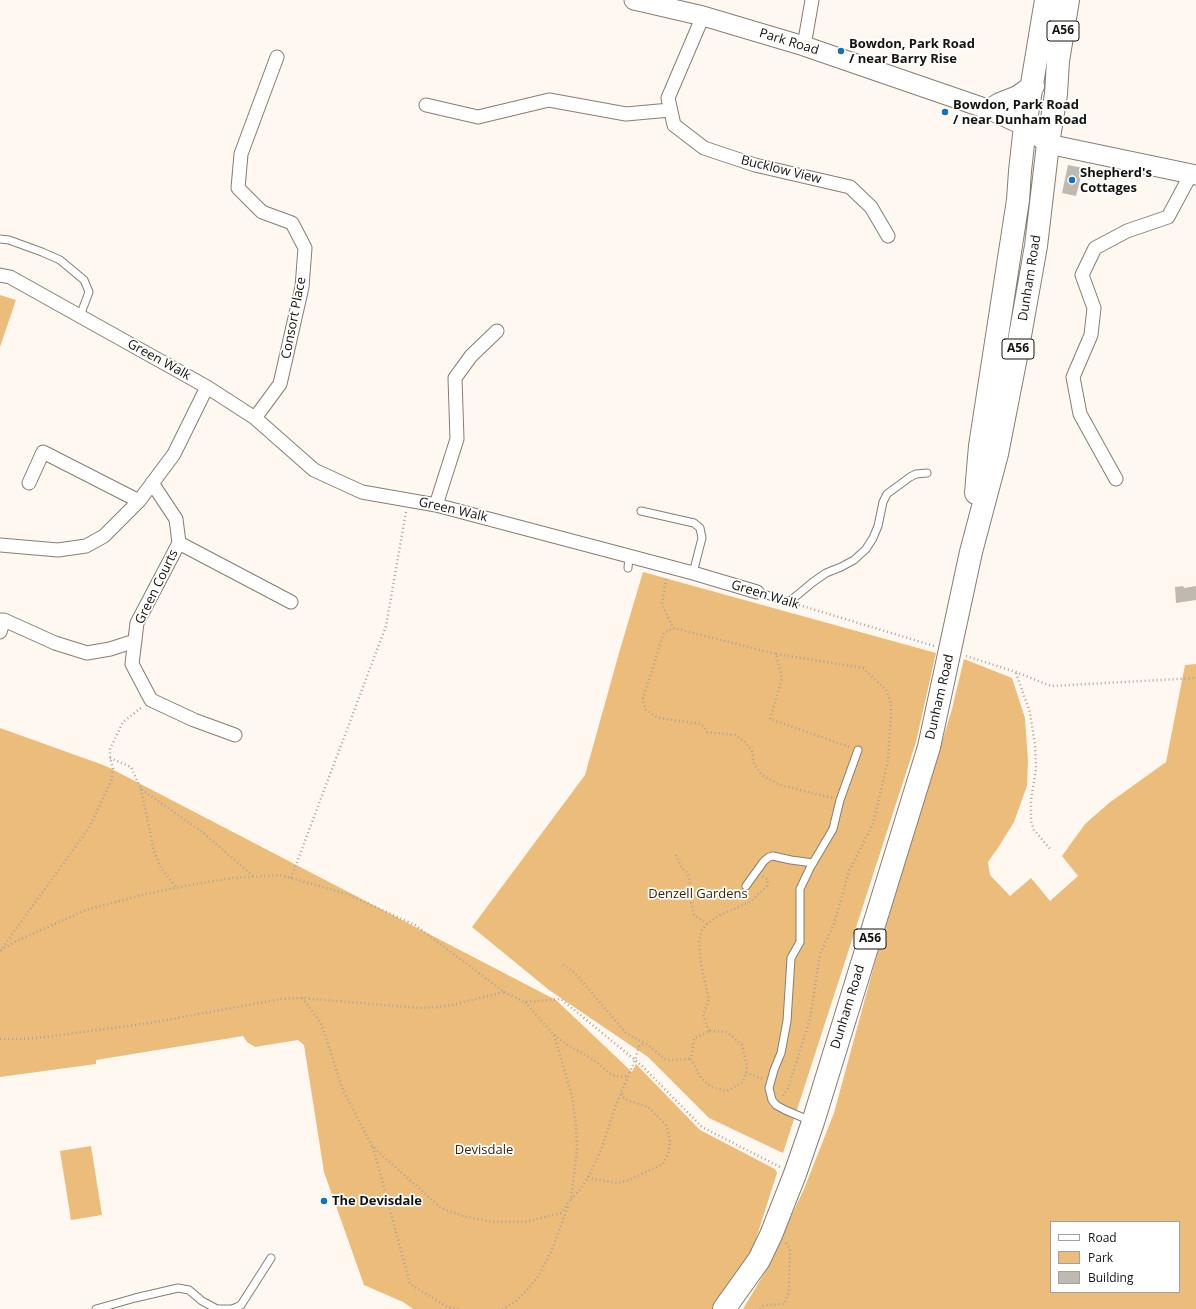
<!DOCTYPE html>
<style>
body{margin:0}
#map{position:relative;width:1196px;height:1309px;overflow:hidden;background:#fff8f0;font-family:"Open Sans",sans-serif}
canvas{display:block}
.legend{position:absolute;left:1050px;top:1221px;width:130px;height:72px;box-sizing:border-box;background:#fff;border:1px solid #a1a19f;margin:0;padding:5px 7px;list-style:none;font-size:12px;color:#15130f}
.legend li{display:flex;align-items:center;gap:8px;height:20px}
.legend b{width:20px;border:1px solid #a1a19f}
</style>
<div id="map">
<canvas width="1196" height="1309"></canvas>
<ul class="legend">
<li><b style="height:5px;background:#fff"></b>Road</li>
<li><b style="height:11px;background:#ecbc7a"></b>Park</li>
<li><b style="height:11px;background:#c0b9af"></b>Building</li>
</ul>
</div>
<script>
const g = document.querySelector('canvas').getContext('2d');
g.lineJoin = 'round';
function fillPath(path, color) {
  g.fillStyle = color;
  g.fill(path, 'evenodd');
}
function shape(rows) {
  const path = new Path2D();
  for (const r of rows) {
    path.moveTo(r[0], r[1]);
    for (let i = 2; i < r.length; i += 2) path.lineTo(r[i], r[i + 1]);
  }
  return path;
}
function trace(path, color, width, dash) {
  g.strokeStyle = color;
  g.lineWidth = width;
  g.lineCap = dash ? 'butt' : 'round';
  g.setLineDash(dash || []);
  g.stroke(path);
}
function label(font, color, halo, rows, align = 'center') {
  g.font = font + ' "Open Sans",sans-serif';
  g.lineWidth = 3.5;
  g.setLineDash([]);
  g.textBaseline = 'middle';
  g.strokeStyle = halo;
  g.fillStyle = color;
  for (const [text, x, y, turn = 0] of rows) {
    g.save();
    g.translate(x, y);
    g.rotate((+turn || 0) * Math.PI / 180);
    g.textAlign = isNaN(turn) ? turn : align;
    if (halo) g.strokeText(text, 0, 0);
    g.fillText(text, 0, 0);
    g.restore();
  }
}
fillPath(shape([
 [0,295,16,300,0,347],
 [643,572,936,653,916,742,783,1153,709,1118,648,1057,549,990,472,927,585,775,619,653],
 [964,659,1012,678,1025,718,1028,761,1027,786,1014,822,998,848,988,862,990,875,1010,896,1031,878,1050,901,1078,876,1062,856,1085,824,1109,803,1166,762,1185,665,1196,664,1196,1309,743,1309,765,1272,804,1189,834,1113,875,962,952,709],
 [1051,1222,1179,1222,1179,1292,1051,1292],
 [0,728,106,766,556,1000,632,1072,636,1064,700,1130,775,1169,777,1173,749,1261,715,1309,413,1309,403,1302,364,1285,324,1172,304,1045,298,1040,255,1047,247,1042,243,1036,96,1060,96,1064,0,1077],
 [91,1146,102,1215,71,1220,60,1151]
]), '#ecbc7a');
fillPath(shape([
 [1068,165,1083,168,1076,196,1062,193],
 [1183,586,1184,588,1196,586,1196,600,1176,603,1175,587]
]), '#c0b9af');
const service = shape([
 [0,239,9,240,42,252,60,260,84,280,89,292,80,316],
 [641,511,694,523,700,528,702,538,693,573],
 [628,568,629,556],
 [757,592,789,602,813,582,826,573,841,567,854,560,866,549,873,538,878,526,883,502,887,494,910,477,916,474,927,473],
 [746,886,764,861,769,857,773,856,791,860,813,863],
 [811,1121,785,1110,776,1105,772,1100,769,1088,774,1070,781,1053,787,1021,791,958,800,942,800,889,810,868,833,829,840,800,858,750],
 [96,1309,135,1298,178,1288,189,1290,202,1301,217,1309,232,1309,237,1307,241,1305,271,1258]
]);
const minor = shape([
 [703,16,668,98,674,125,704,148,755,165,850,187,871,207,888,236],
 [804,46,812,0],
 [426,105,478,117,549,100,626,114,670,110],
 [0,275,10,277,207,387,255,418,314,470,362,492,436,505,693,573,757,592],
 [255,418,280,384,302,287,305,248,292,223,262,212,238,188,241,154,277,57],
 [1116,479,1080,414,1073,377,1091,335,1094,308,1082,275,1095,248,1127,231,1168,217,1191,174],
 [29,483,43,452,139,501],
 [152,483,176,519,179,543,137,623,132,664,151,700,194,720,235,735],
 [436,505,457,439,455,378,471,356,497,331],
 [179,543,291,602],
 [0,545,58,550,86,546,104,536,139,501,174,454,207,387],
 [0,620,4,620,55,643,87,653,110,649,135,641],
 [0,632,4,620]
]);
const secondary = shape([
 [634,0,703,16,804,46,990,110,1025,126,1048,144,1196,175]
]);
const trunk = shape([
 [990,110,1000,104,1018,97,1033,86],
 [976,493,980,446,1018,200,1020,171,1025,126,1046,0],
 [724,1309,759,1260,771,1235,795,1174,813,1122,929,747,971,552,997,454,1018,347,1036,246,1048,144,1056,94,1058,61,1068,0]
]);
trace(service, '#857e75', 9);
trace(minor, '#857e75', 15);
trace(secondary, '#857e75', 21);
trace(trunk, '#857e75', 24);
trace(shape([
 [666,579,662,604,673,628],
 [799,605,934,646],
 [776,654,863,668,886,690,891,703,891,715,888,760,873,824,849,871,834,924,820,954,810,1019,788,1088,782,1097],
 [966,656,1016,672,1051,686,1196,678],
 [1016,673,1030,713,1035,745,1036,769,1031,800,1031,821,1034,830,1051,850],
 [110,758,131,767,141,789,201,831,253,876],
 [141,789,154,851,161,868,176,887],
 [832,798,780,785,762,775,754,764,752,751,745,742,735,735,707,732,701,724,660,718,655,716,645,709,643,698,664,633,673,628,776,654,782,678,770,719,850,747],
 [676,855,682,869,687,872,690,881,690,897,694,915,707,924],
 [291,878,386,626,406,512],
 [1,950,16,941,86,910,146,894,190,885,232,878,280,875,347,894,415,925,504,992,525,1002,561,999,641,1065,702,1127,780,1167],
 [0,951,89,828,112,779,113,768,110,758,110,749,123,722,141,708],
 [563,965,575,973,626,1033,648,1045,666,1060,691,1059],
 [302,998,321,1023,343,1090,372,1146,441,1208,463,1216,492,1222,526,1222,561,1213,571,1199,577,1150,576,1125,572,1096,554,1035,525,1002],
 [709,1031,703,1015,709,1000,701,964,699,942,701,931,707,924,718,916,750,902,767,886,768,880,763,876],
 [710,1031,727,1032,742,1045,747,1066,746,1073,743,1082,727,1091,711,1087,701,1078,691,1059,694,1038,710,1031],
 [554,1035,566,1044,594,1060,612,1075,621,1077,628,1076],
 [0,1039,21,1039,38,1038,150,1023,280,999,302,998,419,1008,440,1007,456,1004,504,992],
 [746,1073,762,1079],
 [373,1147,410,1284,448,1307,459,1309],
 [588,1177,598,1180,619,1183,629,1180,663,1164,668,1154,670,1141,666,1125,648,1107,627,1100,623,1097,622,1092],
 [571,1199,581,1189,591,1172,601,1150,616,1105,635,1060,639,1046,645,1043],
 [502,1309,516,1301,528,1289,539,1275,551,1252,569,1204],
 [760,1309,764,1305,784,1304,789,1292,790,1248,786,1243]
]), '#a9a49d', 2.5, [1, 3]);
trace(service, '#fff', 7);
trace(minor, '#fff', 13);
trace(secondary, '#fff', 19);
trace(trunk, '#fff', 22);
for (const [x, y, r, color] of [
 [841,51,4,"#1272be"],
 [945,112,4,"#1272be"],
 [1072,180,4,"#1272be"],
 [324,1201,4,"#1272be"]
]) {
  const dot = new Path2D();
  dot.arc(x, y, r, 0, 2 * Math.PI);
  g.fillStyle = color;
  g.fill(dot);
  trace(dot, '#fff', 1.5);
}
for (const [x, y, w] of [
 [1063,31,32],
 [1018,349,32],
 [870,939,32]
]) {
  const box = new Path2D();
  box.roundRect(x - w / 2, y - 10, w, 20, 3);
  g.fillStyle = '#fff';
  g.fill(box);
  trace(box, '#15130f', 1);
}
label('bold 12px', '#15130f', null, [
 ["A56",1063,31],
 ["A56",1018,349],
 ["A56",870,939]
]);
label('13px', '#15130f', '#fff', [
 ["Park Road",789,42,17],
 ["Bucklow View",781,170,14],
 ["Dunham Road",1030,278,-81],
 ["Consort Place",294,318,-79],
 ["Green Walk",159,360,29],
 ["Green Walk",453,510,13],
 ["Green Courts",157,587,-64],
 ["Green Walk",765,595,17],
 ["Dunham Road",940,697,-77],
 ["Dunham Road",848,1007,-73]
]);
label('bold 13px', '#15130f', '#fff', [
 ["Bowdon, Park Road",849,44],
 ["/ near Barry Rise",849,59],
 ["Bowdon, Park Road",953,105],
 ["/ near Dunham Road",953,120],
 ["Shepherd's",1080,173],
 ["Cottages",1080,188],
 ["The Devisdale",332,1201]
], 'left');
label('13px', '#392504', '#fff', [
 ["Denzell Gardens",698,894],
 ["Devisdale",484,1150]
]);
</script>
